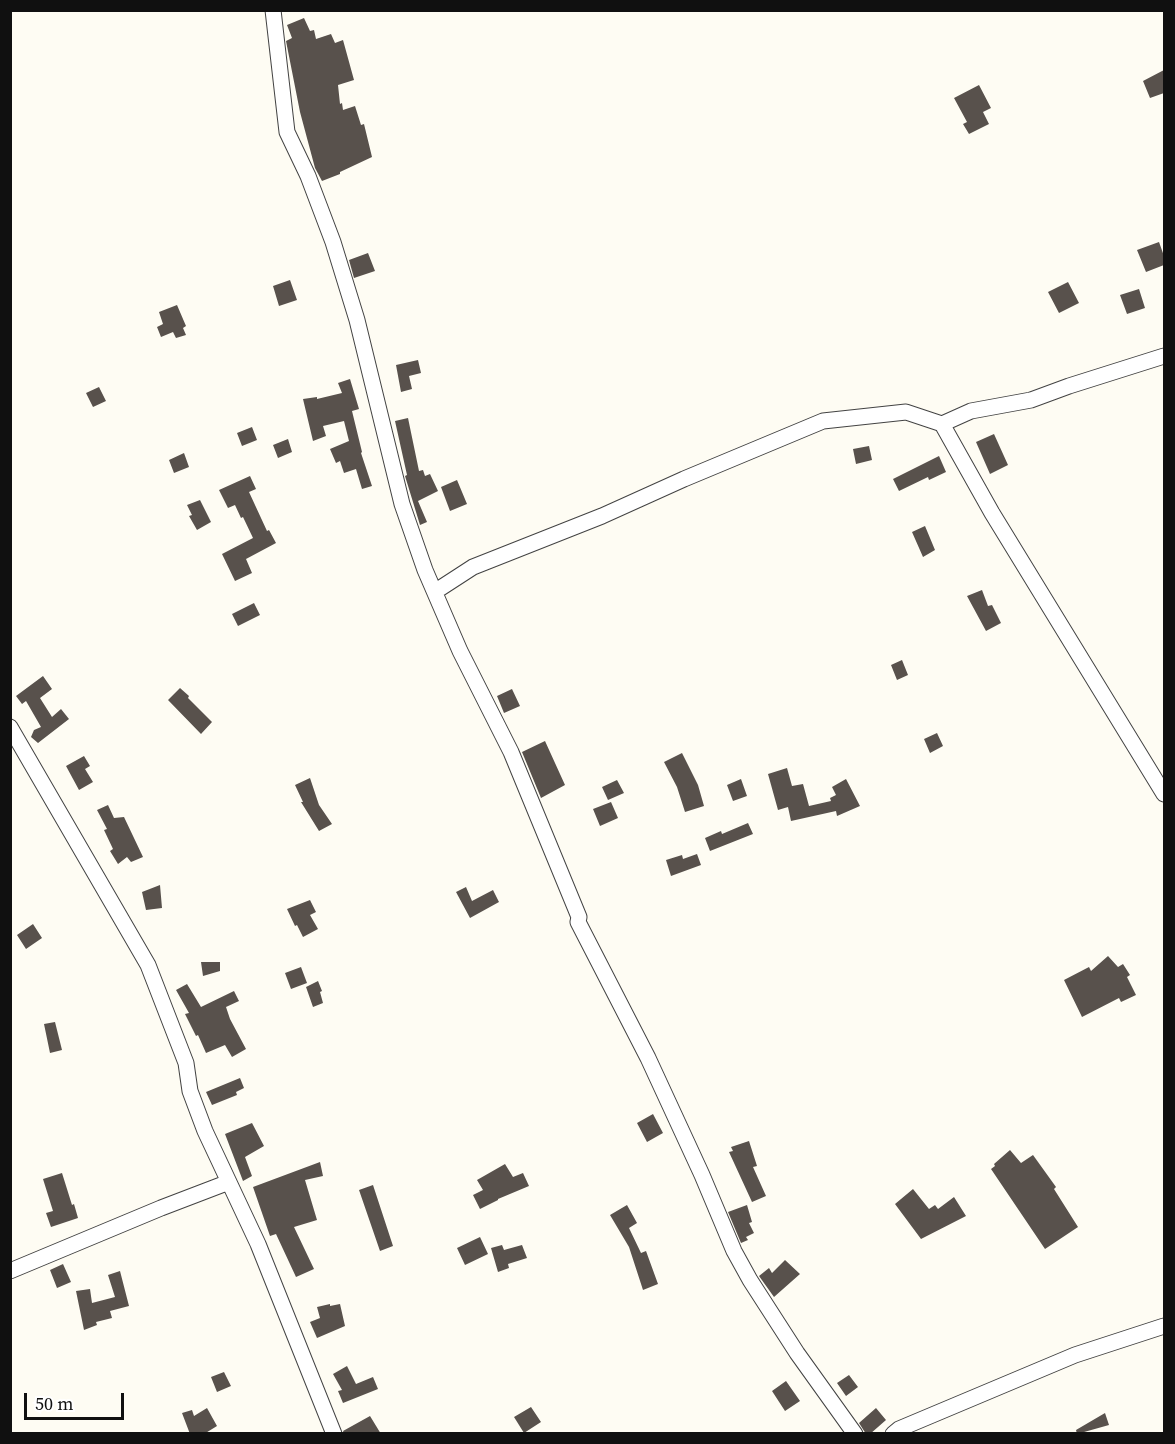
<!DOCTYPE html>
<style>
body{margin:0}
#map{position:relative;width:1175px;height:1444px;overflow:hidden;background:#fefcf3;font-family:"Source Serif 4",serif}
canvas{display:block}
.frame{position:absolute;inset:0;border:12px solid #101010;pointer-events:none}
.scale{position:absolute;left:24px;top:1393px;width:100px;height:27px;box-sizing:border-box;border:3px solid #101010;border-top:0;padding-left:8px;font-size:18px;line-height:21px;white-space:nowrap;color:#101010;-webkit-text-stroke:4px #fff;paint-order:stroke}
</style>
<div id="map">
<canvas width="1175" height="1444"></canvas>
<div class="frame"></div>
<div class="scale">50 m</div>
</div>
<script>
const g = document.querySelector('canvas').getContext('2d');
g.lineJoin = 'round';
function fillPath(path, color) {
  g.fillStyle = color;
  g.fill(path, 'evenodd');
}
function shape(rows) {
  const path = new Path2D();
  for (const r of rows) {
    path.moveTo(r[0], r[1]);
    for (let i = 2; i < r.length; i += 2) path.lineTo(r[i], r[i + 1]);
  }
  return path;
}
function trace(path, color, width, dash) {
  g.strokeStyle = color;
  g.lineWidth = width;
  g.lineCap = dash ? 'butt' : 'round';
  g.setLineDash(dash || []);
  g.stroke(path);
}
fillPath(shape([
 [304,18,310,31,314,30,316,39,331,34,335,43,343,40,354,80,338,85,340,104,342,103,343,110,355,106,361,125,364,124,372,157,340,172,340,174,322,181,315,168,300,112,286,41,292,38,287,25],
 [1164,70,1164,93,1150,98,1143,81],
 [979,85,991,108,983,112,989,124,969,134,963,124,967,122,954,98],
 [1159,242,1164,256,1164,265,1146,272,1137,250],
 [368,253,375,271,354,278,349,260],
 [290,280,297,300,279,306,273,286],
 [1068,282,1079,303,1059,313,1048,292],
 [1139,289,1145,308,1127,314,1120,295],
 [177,305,186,326,183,328,186,335,176,338,173,332,161,337,157,327,163,324,159,312],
 [418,360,421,373,409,376,412,389,401,392,396,365],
 [350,379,359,409,352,411,362,452,361,453,372,486,362,489,356,469,344,473,340,461,336,463,330,449,349,441,344,421,323,426,326,436,313,441,303,399,317,397,317,399,342,393,338,383],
 [99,387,106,401,93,407,86,393],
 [408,418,419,471,423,470,425,476,430,474,438,491,418,501,427,522,420,525,405,476,407,475,395,421],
 [252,427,257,440,242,446,237,433],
 [994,434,1008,465,990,474,976,442],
 [288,439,292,452,278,458,273,445],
 [869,446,872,460,856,464,853,449],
 [184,453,189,467,174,473,169,460],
 [939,456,946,472,929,480,928,477,899,491,893,479],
 [250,476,256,489,249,492,267,531,269,530,276,543,246,559,252,573,235,581,222,554,253,538,243,517,241,518,235,505,228,508,219,490],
 [457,480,467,504,450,511,441,487],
 [200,500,211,522,197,530,189,516,192,515,187,505],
 [925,526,935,550,923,557,912,532],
 [982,590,988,606,992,605,1001,623,986,631,967,596],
 [254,603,260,615,238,626,232,614],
 [902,660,908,675,897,680,891,665],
 [43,676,52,689,40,698,52,717,61,709,69,719,38,743,31,737,34,730,41,727,26,701,22,704,16,696],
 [180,688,189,696,188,698,212,722,201,734,168,700],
 [512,689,520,706,504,713,497,696],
 [937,733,943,746,930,753,924,739],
 [545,741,565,785,541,798,522,752],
 [682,753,698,785,704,806,685,812,677,787,664,762],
 [84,756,90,766,85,769,93,782,79,790,66,766],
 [787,768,792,786,803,784,809,806,831,801,830,798,836,795,832,787,846,779,860,806,837,816,836,811,791,821,788,807,778,810,768,774],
 [310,778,319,805,332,824,319,831,301,802,303,802,295,785],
 [741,779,747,796,733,801,727,785],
 [617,780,624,793,608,800,602,787],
 [611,802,618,818,600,826,593,809],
 [108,805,114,818,124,817,143,857,131,862,127,857,118,864,110,851,113,849,104,830,107,829,97,810],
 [748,823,753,834,710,851,705,838,721,831,722,834],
 [697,854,701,865,671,876,666,860,682,855,683,859],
 [160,885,162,908,146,910,142,892],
 [466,887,472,901,493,890,499,902,470,918,456,892],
 [310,900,316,912,310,915,318,929,303,937,297,925,295,926,287,909],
 [33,924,42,938,26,949,17,935],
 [1108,956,1118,967,1123,964,1130,975,1127,977,1136,995,1121,1002,1119,998,1082,1017,1064,980,1089,967,1091,971],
 [201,962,220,962,220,971,203,976],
 [301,967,307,983,291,989,285,973],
 [318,981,322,991,320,992,323,1003,313,1007,306,987],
 [187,984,201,1007,234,991,239,1001,226,1007,230,1019,246,1049,232,1057,225,1045,206,1053,198,1035,196,1036,185,1014,189,1013,176,990],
 [55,1022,62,1050,50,1053,44,1024],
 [240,1078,244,1088,236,1092,237,1095,212,1105,206,1092],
 [653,1114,663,1133,647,1142,637,1123],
 [252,1123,264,1146,245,1157,252,1176,243,1181,225,1134],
 [749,1141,757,1166,753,1167,766,1196,752,1202,729,1152,733,1151,731,1147],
 [1010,1150,1021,1163,1033,1155,1056,1187,1054,1189,1078,1227,1045,1249,991,1169,995,1166,994,1164],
 [320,1162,323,1176,305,1180,317,1220,294,1227,314,1269,296,1277,276,1234,270,1236,253,1187],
 [505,1164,513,1177,523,1173,529,1186,498,1199,498,1200,480,1209,473,1195,483,1190,477,1180],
 [62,1173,72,1205,74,1204,78,1218,51,1227,46,1213,53,1211,43,1179],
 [373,1185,393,1246,380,1251,359,1190],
 [913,1189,929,1209,935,1205,938,1209,954,1197,966,1216,921,1239,895,1204],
 [627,1205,637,1223,629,1228,641,1253,646,1251,658,1284,643,1290,629,1247,610,1215],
 [747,1205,752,1222,749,1223,754,1233,746,1237,748,1240,741,1243,728,1212],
 [480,1237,488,1254,465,1265,457,1248],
 [502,1245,504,1250,522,1245,527,1258,508,1264,509,1268,498,1272,491,1248],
 [785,1260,800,1274,774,1297,759,1276,769,1268,772,1273],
 [63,1264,71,1282,57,1288,50,1270],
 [120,1271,129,1306,110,1311,112,1318,96,1322,97,1325,84,1330,76,1291,90,1289,92,1303,115,1297,108,1275],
 [330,1304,330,1306,340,1304,345,1326,317,1338,310,1322,320,1318,317,1307],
 [347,1366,356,1384,373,1377,378,1389,343,1403,338,1391,342,1390,333,1374],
 [224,1372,231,1386,217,1392,211,1377],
 [849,1375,858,1387,846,1396,837,1383],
 [786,1381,800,1401,785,1411,772,1391],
 [531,1407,541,1422,524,1433,514,1417],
 [207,1408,217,1426,204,1434,190,1434,182,1413,192,1410,194,1416],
 [876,1408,886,1420,870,1434,866,1434,859,1423],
 [1105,1413,1109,1425,1077,1434,1076,1430],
 [370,1416,381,1434,344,1434,343,1431]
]), '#58514c');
const minor = shape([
 [273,10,287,132,308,176,333,242,357,320,402,504,425,570,460,651,511,752,579,917,578,922,648,1058,702,1175,734,1251,750,1280,797,1353,855,1434],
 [942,424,992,513,1164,794],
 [436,591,473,567,602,516,684,479,823,421,906,412,942,424,971,411,1031,400,1069,386,1164,356],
 [10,727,148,965,186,1063,190,1091,205,1131,258,1244,334,1434],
 [10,1271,161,1208,229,1182],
 [893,1434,899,1429,1075,1355,1164,1326]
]);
trace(minor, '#434343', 17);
trace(minor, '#fff', 15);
</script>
